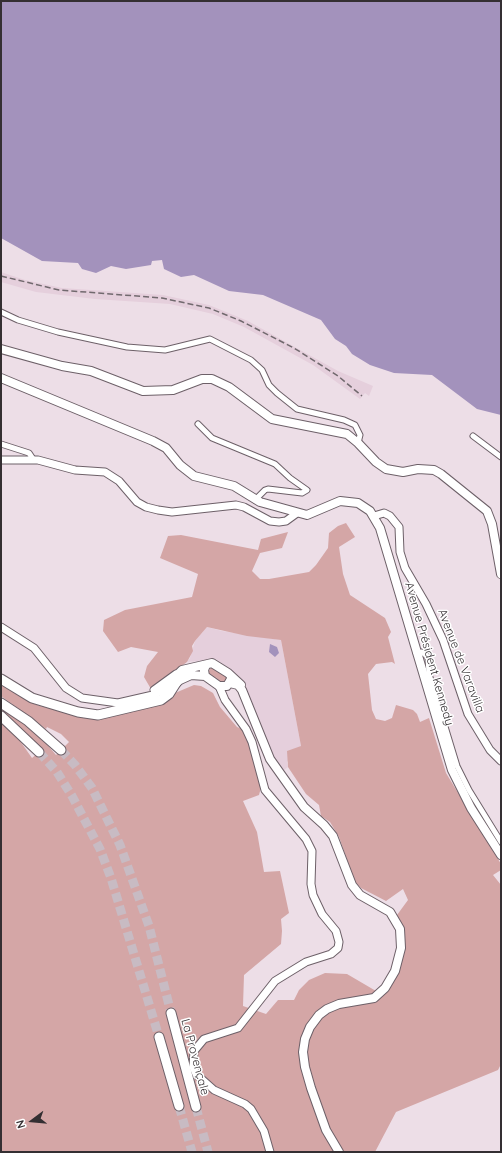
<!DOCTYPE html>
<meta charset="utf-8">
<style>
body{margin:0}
#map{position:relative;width:502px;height:1153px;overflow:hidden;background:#eddee7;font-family:Quicksand,sans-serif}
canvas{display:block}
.frame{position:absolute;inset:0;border:2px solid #342f32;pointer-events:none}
.north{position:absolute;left:12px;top:1101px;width:40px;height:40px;-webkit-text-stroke:3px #fff;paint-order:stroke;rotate:254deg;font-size:11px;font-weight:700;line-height:16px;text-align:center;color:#342f32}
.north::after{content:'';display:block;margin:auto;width:14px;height:18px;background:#342f32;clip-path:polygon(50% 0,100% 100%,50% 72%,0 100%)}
</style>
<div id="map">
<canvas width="502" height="1153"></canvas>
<div class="frame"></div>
<div class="north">N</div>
</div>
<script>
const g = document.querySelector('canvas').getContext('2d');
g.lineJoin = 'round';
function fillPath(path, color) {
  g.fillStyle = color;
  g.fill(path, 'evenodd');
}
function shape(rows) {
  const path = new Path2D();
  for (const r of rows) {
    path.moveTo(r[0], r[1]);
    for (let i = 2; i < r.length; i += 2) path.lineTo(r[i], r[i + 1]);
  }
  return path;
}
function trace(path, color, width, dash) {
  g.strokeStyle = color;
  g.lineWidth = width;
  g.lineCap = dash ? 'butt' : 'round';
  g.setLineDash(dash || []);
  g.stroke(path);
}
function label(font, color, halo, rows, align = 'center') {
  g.font = font + ' Quicksand,sans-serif';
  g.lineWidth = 3;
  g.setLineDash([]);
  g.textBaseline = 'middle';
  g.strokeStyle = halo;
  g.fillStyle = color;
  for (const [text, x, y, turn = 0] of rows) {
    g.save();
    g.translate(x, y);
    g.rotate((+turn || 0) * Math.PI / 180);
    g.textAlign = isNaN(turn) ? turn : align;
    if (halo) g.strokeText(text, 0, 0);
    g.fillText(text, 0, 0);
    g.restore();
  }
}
fillPath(shape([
 [1,272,25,280,62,288,163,295,209,305,248,321,338,371,373,386,369,396,365,393,360,399,313,365,244,327,213,314,170,304,95,299,36,292,1,282],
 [207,627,222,631,281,640,301,746,287,762,288,767,283,771,270,751,243,682,230,669,216,659,187,662,190,658,195,641]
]), '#e5cfdc');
fillPath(shape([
 [346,523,355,537,339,547,343,574,350,595,385,618,391,632,388,637,395,664,392,662,376,664,368,674,372,710,376,719,385,721,392,718,396,705,413,710,417,714,420,722,429,718,446,773,501,864,501,870,493,875,501,885,501,1064,498,1070,396,1112,375,1152,1,1152,1,721,18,738,32,758,43,749,1,711,1,707,40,736,56,755,69,742,61,734,47,727,46,729,1,696,1,684,19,696,37,705,80,716,168,700,175,693,194,685,201,686,213,693,220,707,237,727,242,729,245,734,264,776,259,795,243,801,257,832,264,872,280,871,289,913,281,919,282,931,281,944,244,975,243,1006,266,1014,278,1000,294,1000,299,990,309,980,325,973,347,974,376,991,382,997,395,979,402,958,405,939,401,922,397,915,408,900,403,889,386,901,361,888,355,882,339,837,330,822,321,816,319,805,306,794,288,767,287,751,301,746,281,640,247,636,207,627,195,641,192,646,193,651,187,662,151,689,144,677,147,666,158,652,131,647,118,652,103,631,104,620,125,610,192,597,198,574,160,558,168,536,181,535,258,550,261,539,288,532,282,548,260,553,252,571,260,579,269,579,309,572,316,565,328,548,329,533,338,526],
 [211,667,226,676,227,680,225,683,221,683,208,673]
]), '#d4a6a6');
fillPath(shape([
 [1,1,501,1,501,415,477,409,432,375,394,373,370,365,352,354,346,346,335,339,321,320,263,295,229,291,194,275,181,277,164,269,162,260,152,261,151,265,126,269,111,266,96,273,82,269,78,263,42,261,1,238],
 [270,644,277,647,279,653,275,657,269,652]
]), '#a392bc');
trace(shape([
 [61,750,75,765,92,788,120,845,149,926,171,1013],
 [39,752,57,772,72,796,100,849,111,878,159,1037],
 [179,1106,192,1152],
 [196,1107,208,1152]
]), '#c8bbc3', 9, [9, 4.5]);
const street = shape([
 [1,312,18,320,58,332,127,347,165,350,210,339,251,360,262,370,269,385,277,393,297,409,344,420,355,425,360,435,358,443],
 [198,424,212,438,275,464,290,478,307,490,302,493,268,489,265,490,255,500],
 [473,436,501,457],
 [1,444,29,453,33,459],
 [416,653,422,652,428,657,429,674,457,766,469,790,501,842]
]);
const secondary = shape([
 [1,460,38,460,75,470,105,472,119,481,137,502,146,507,158,510,172,512,236,505,244,507,270,521,279,522,286,521,297,513],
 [374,516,384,513,390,516,399,527,400,552,405,568,426,604,443,640,468,714,490,750,501,761],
 [1,627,34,648,66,688,82,698,118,703,153,695,169,688],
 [219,686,225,700,246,729,252,742,265,790,306,839,312,851,311,884,313,895,322,914,336,931,339,942,338,948,331,954,306,962,275,981,238,1028,204,1039,194,1051,193,1067,196,1074,214,1090,245,1104,251,1109,264,1131,270,1152],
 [154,690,176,674]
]);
const primary = shape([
 [1,349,62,366,91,371,143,391,173,390,202,379,212,379,229,387,272,419,347,434,358,443,376,462,386,469,403,472,418,469,434,470,441,474,487,511,492,524,501,574],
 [1,378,153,441,166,448,180,465,194,476,234,486,260,502,307,515,340,501,358,503,370,511,380,528,452,770,471,808,501,855],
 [206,665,204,670,205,676,219,686,227,686,231,679],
 [230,683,238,685,242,690,270,759,304,807,324,825,333,836,352,885,360,895,390,912,400,929,401,948,395,971,385,988,374,998,339,1004,327,1009,319,1015,310,1027,305,1039,303,1052,305,1067,311,1088,326,1130,339,1152],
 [173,686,180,680,191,675,205,676],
 [169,687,176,676,182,670,212,663,228,673,241,685]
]);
const highway = shape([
 [1,679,32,698,78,712,98,715,161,700,169,694,176,683],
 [1,703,28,721,61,750],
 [1,716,39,752],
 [171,1013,196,1107],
 [159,1037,179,1106]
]);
trace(street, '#6d6068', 7);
trace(secondary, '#6d6068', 9);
trace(primary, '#6d6068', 10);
trace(highway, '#6d6068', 11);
trace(street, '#fff', 5);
trace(secondary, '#fff', 7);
trace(primary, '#fff', 8);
trace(highway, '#fff', 9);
trace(shape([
 [1,276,59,290,162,298,209,308,241,321,294,348,338,376,362,396]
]), '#71696e', 1.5, [6, 3]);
label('12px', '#342f32', '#fff', [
 ["Avenue Président Kennedy",429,654,74],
 ["Avenue de Varavilla",461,661,69],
 ["La Provençale",195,1057,75]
]);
</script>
